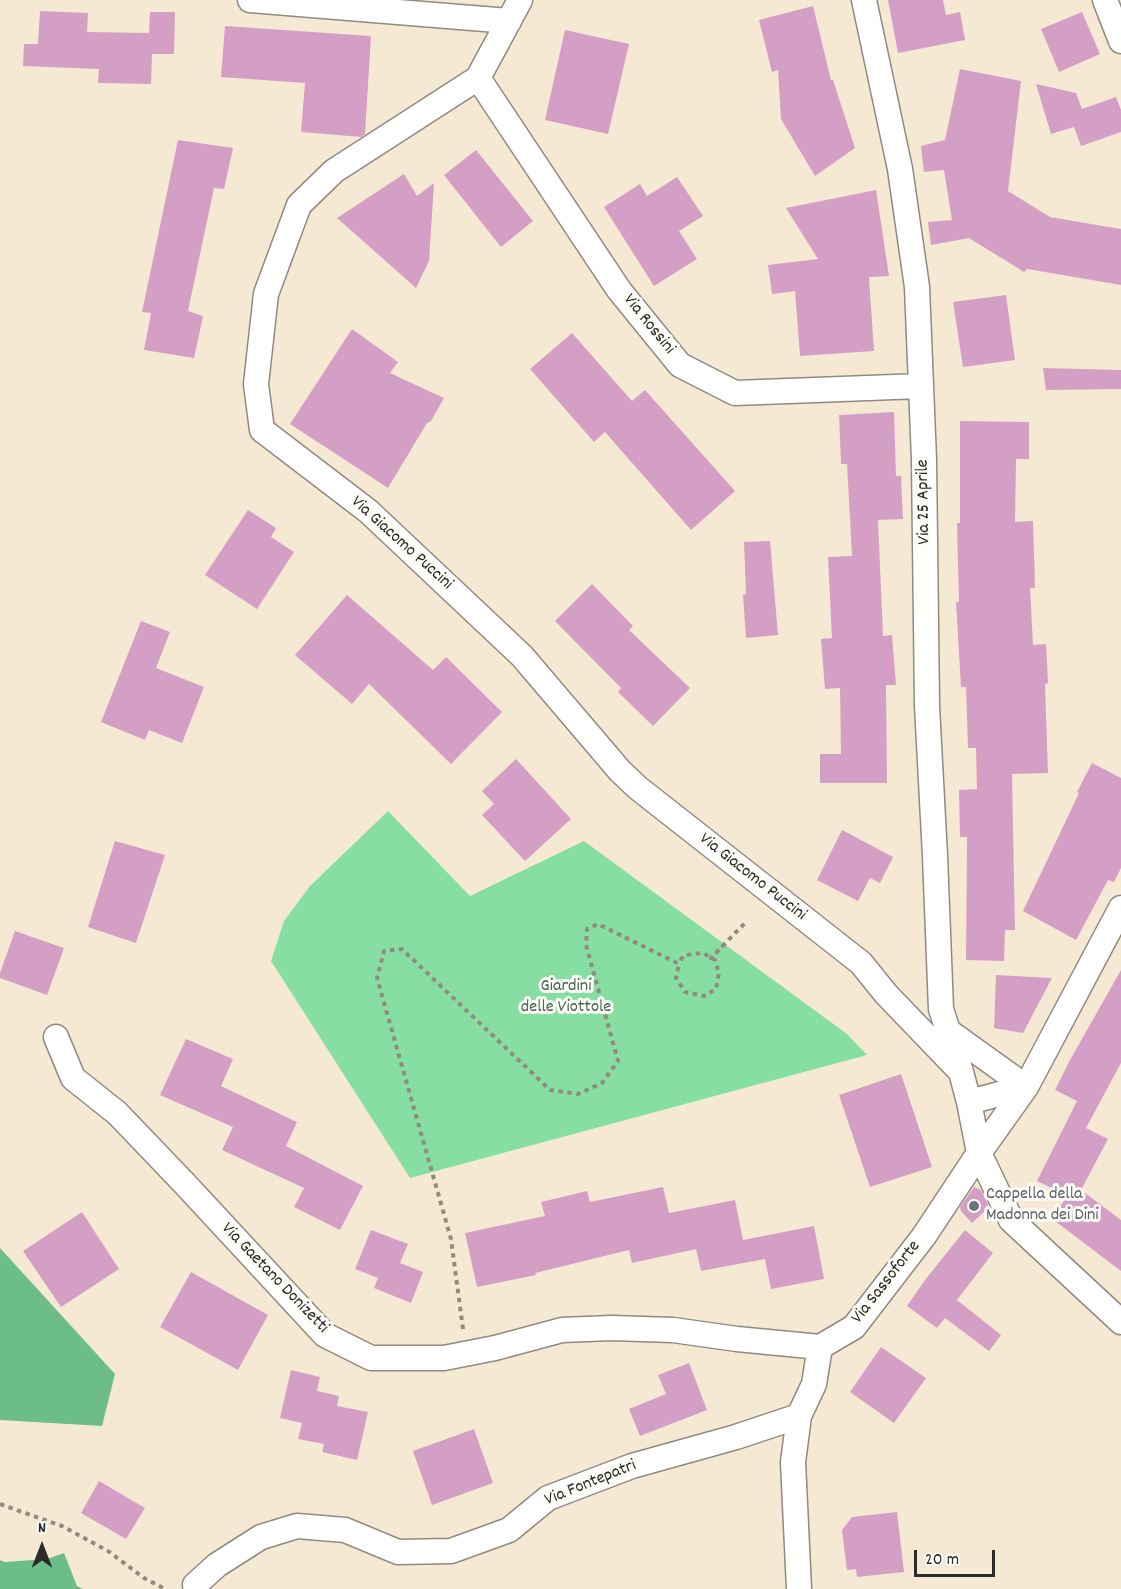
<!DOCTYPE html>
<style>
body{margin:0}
#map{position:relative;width:1121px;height:1589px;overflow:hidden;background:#f6e9d4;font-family:Dekko,sans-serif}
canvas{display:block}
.north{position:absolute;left:12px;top:1517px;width:60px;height:60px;-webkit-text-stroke:4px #fdfcf7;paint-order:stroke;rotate:0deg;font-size:16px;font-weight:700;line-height:24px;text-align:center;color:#2b2b2b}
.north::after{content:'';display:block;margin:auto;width:21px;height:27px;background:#2b2b2b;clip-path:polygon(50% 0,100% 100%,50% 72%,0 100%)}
.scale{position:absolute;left:914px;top:1550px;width:81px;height:27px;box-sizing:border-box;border:3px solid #2b2b2b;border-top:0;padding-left:8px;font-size:18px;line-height:21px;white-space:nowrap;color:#2b2b2b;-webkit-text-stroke:4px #fdfcf7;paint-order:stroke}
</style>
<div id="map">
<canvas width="1121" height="1589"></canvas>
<div class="north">N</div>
<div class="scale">20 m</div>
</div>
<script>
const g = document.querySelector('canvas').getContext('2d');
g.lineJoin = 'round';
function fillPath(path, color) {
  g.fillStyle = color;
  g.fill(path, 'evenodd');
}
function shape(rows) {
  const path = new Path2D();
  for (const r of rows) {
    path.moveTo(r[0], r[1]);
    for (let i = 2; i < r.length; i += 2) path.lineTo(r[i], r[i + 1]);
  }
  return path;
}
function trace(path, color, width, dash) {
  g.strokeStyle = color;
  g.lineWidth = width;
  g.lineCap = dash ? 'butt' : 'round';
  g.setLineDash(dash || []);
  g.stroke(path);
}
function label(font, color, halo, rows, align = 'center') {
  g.font = font + ' Dekko,sans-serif';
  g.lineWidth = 6;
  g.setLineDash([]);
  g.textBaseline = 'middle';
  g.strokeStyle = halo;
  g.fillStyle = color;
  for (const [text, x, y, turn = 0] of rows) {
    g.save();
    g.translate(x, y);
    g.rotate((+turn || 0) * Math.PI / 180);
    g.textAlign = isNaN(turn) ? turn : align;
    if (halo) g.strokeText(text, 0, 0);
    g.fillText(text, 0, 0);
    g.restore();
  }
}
fillPath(shape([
 [388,811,470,896,584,841,847,1034,867,1055,410,1178,271,961,284,921,310,886]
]), '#87dea2');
fillPath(shape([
 [0,1248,115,1374,102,1426,0,1420],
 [64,1553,77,1586,83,1589,0,1589,0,1560,5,1562,47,1559]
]), '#6dbd88');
fillPath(shape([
 [888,0,943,0,946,15,960,12,965,40,898,53],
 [813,6,831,80,833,80,855,148,815,176,781,119,778,70,772,72,759,20],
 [40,11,88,13,87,32,149,33,150,12,175,12,174,54,152,54,151,84,98,83,99,69,23,66,24,44,38,44],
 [1082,12,1100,54,1059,72,1041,29],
 [225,26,371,36,365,134,361,137,301,132,305,83,221,77],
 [565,30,629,44,608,134,545,120],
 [960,69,1021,81,1008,191,1050,217,1121,229,1121,285,1027,269,1024,272,969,238,931,245,928,222,952,220,944,170,924,172,921,146,945,140],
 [1036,84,1076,93,1082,109,1116,97,1121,110,1121,132,1081,146,1074,127,1051,134],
 [178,140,233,148,224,189,214,188,188,311,203,316,194,358,144,350,151,313,142,312],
 [476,150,533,221,501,247,444,175],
 [404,174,417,196,434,183,429,261,416,288,337,218],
 [677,177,703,216,679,231,697,259,654,286,604,207,640,184,647,196],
 [876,190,889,276,869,277,874,351,800,356,795,291,772,294,768,265,818,259,786,208],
 [1006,295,1015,360,963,367,953,302],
 [352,329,398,362,390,373,444,398,431,421,427,423,388,488,290,424],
 [572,333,632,401,645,390,735,491,691,530,605,432,594,442,530,369],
 [1043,368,1121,370,1121,389,1046,390],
 [894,412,896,476,901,476,903,519,878,520,883,636,892,635,896,685,886,685,887,783,820,783,820,754,841,754,840,688,825,689,821,639,832,638,828,557,852,556,847,464,841,464,839,415],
 [960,421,1029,422,1029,459,1016,459,1015,522,1033,521,1035,588,1030,588,1033,645,1046,644,1048,683,1045,684,1048,773,1012,774,1015,930,1005,930,1004,961,966,960,967,837,960,837,959,790,977,789,976,748,968,748,966,687,961,687,956,602,959,602,957,523,960,523],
 [248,510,276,528,271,537,294,552,257,609,205,575],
 [770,541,778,635,746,638,743,595,746,594,744,542],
 [592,584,633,626,629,630,690,688,653,726,618,692,621,688,555,621],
 [347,595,433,670,446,657,502,712,451,764,369,684,352,704,295,655],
 [141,621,170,632,156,668,204,687,182,743,149,730,145,740,101,722],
 [516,759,571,819,525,861,482,815,494,804,482,791],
 [1092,763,1121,778,1121,868,1114,882,1108,880,1076,940,1023,911,1079,793,1077,792],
 [842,830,893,857,880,883,870,878,858,901,817,880],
 [115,841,165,855,136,943,88,927],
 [15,931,64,948,47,995,0,978,0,973],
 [1121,970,1121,1063,1086,1128,1108,1139,1081,1190,1121,1220,1121,1271,1051,1218,1068,1196,1037,1181,1077,1101,1055,1090,1070,1060],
 [996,975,1052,978,1023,1033,994,1028],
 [186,1039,233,1059,221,1086,297,1122,286,1146,363,1186,340,1230,294,1207,304,1188,222,1150,233,1127,160,1095],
 [901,1074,932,1167,870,1187,839,1095],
 [663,1187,669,1213,735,1200,743,1240,814,1226,824,1279,771,1289,765,1259,701,1271,696,1249,632,1263,629,1250,535,1273,536,1275,477,1287,465,1233,545,1216,541,1202,587,1191,590,1202],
 [974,1187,981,1190,988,1205,985,1211,972,1223,961,1211,960,1207],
 [82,1212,119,1269,61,1307,23,1251],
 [371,1230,408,1244,400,1263,423,1272,411,1303,374,1288,378,1278,355,1269],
 [965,1230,993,1253,957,1300,1001,1335,989,1351,945,1318,937,1328,907,1306,925,1280],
 [191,1272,268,1315,238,1370,160,1327],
 [881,1347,926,1378,894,1423,850,1392],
 [689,1363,707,1410,640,1436,629,1409,666,1394,658,1375],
 [291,1370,320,1377,317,1391,339,1396,337,1406,368,1412,357,1460,322,1452,324,1444,298,1439,302,1423,280,1418],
 [474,1429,493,1483,432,1505,413,1451],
 [99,1481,145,1508,126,1539,81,1513],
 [897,1512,904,1572,857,1577,856,1569,847,1570,842,1530,852,1517]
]), '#d49fc5');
const minor = shape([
 [250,0,509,21],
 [520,0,478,78,334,171,299,205,266,294,256,384,262,430,368,511,522,656,620,771,638,788,861,963,886,994,961,1072],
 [864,0,900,169,917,287,924,460,927,706,935,856,941,1009,961,1072,969,1102,979,1153,1011,1220,1121,1322],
 [1105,0,1121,41],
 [478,78,619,290,680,365,735,393,921,386],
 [948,1031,1026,1087],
 [56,1037,73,1078,117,1113,185,1184,325,1335,371,1358,444,1358,495,1348,562,1330,611,1328,673,1330,737,1339,820,1347],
 [969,1102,1026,1087],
 [195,1585,217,1565,261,1537,297,1526,345,1530,398,1552,451,1551,509,1530,548,1498,632,1466,736,1437,799,1416],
 [799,1589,793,1462,799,1416,814,1384,820,1347,854,1327,924,1236,979,1153,1026,1087,1121,908]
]);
trace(minor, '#908a80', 27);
trace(shape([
 [725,944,711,958,745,923],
 [463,1329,451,1239,377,978,384,951,402,949,550,1090,578,1094,602,1083,618,1061,586,945,587,929,598,924,679,964,676,978,685,992,704,996,716,989,719,973,715,960,703,953,692,954,683,956,679,964],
 [0,1504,62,1526,108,1551,144,1578,165,1589]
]), '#908a80', 4, [4.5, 4.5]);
trace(minor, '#fff', 24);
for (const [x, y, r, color] of [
 [974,1206,6,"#6b7280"]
]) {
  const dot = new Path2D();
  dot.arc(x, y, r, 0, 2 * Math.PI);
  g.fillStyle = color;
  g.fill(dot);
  trace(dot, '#fdfcf7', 2);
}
label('18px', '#2b2b2b', '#fdfcf7', [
 ["Via Rossini",648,325,51],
 ["Via 25 Aprile",925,502,-91],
 ["Via Giacomo Puccini",401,544,42],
 ["Via Giacomo Puccini",752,878,38],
 ["Via Gaetano Donizetti",274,1279,46],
 ["Via Sassoforte",887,1283,-52],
 ["Via Fontepatri",591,1484,-22]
]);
label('18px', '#47614f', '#fdfcf7', [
 ["Giardini",566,988],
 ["delle Viottole",566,1009]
]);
label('18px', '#5b616d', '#fdfcf7', [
 ["Cappella della",986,1196],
 ["Madonna dei Dini",986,1217]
], 'left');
</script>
